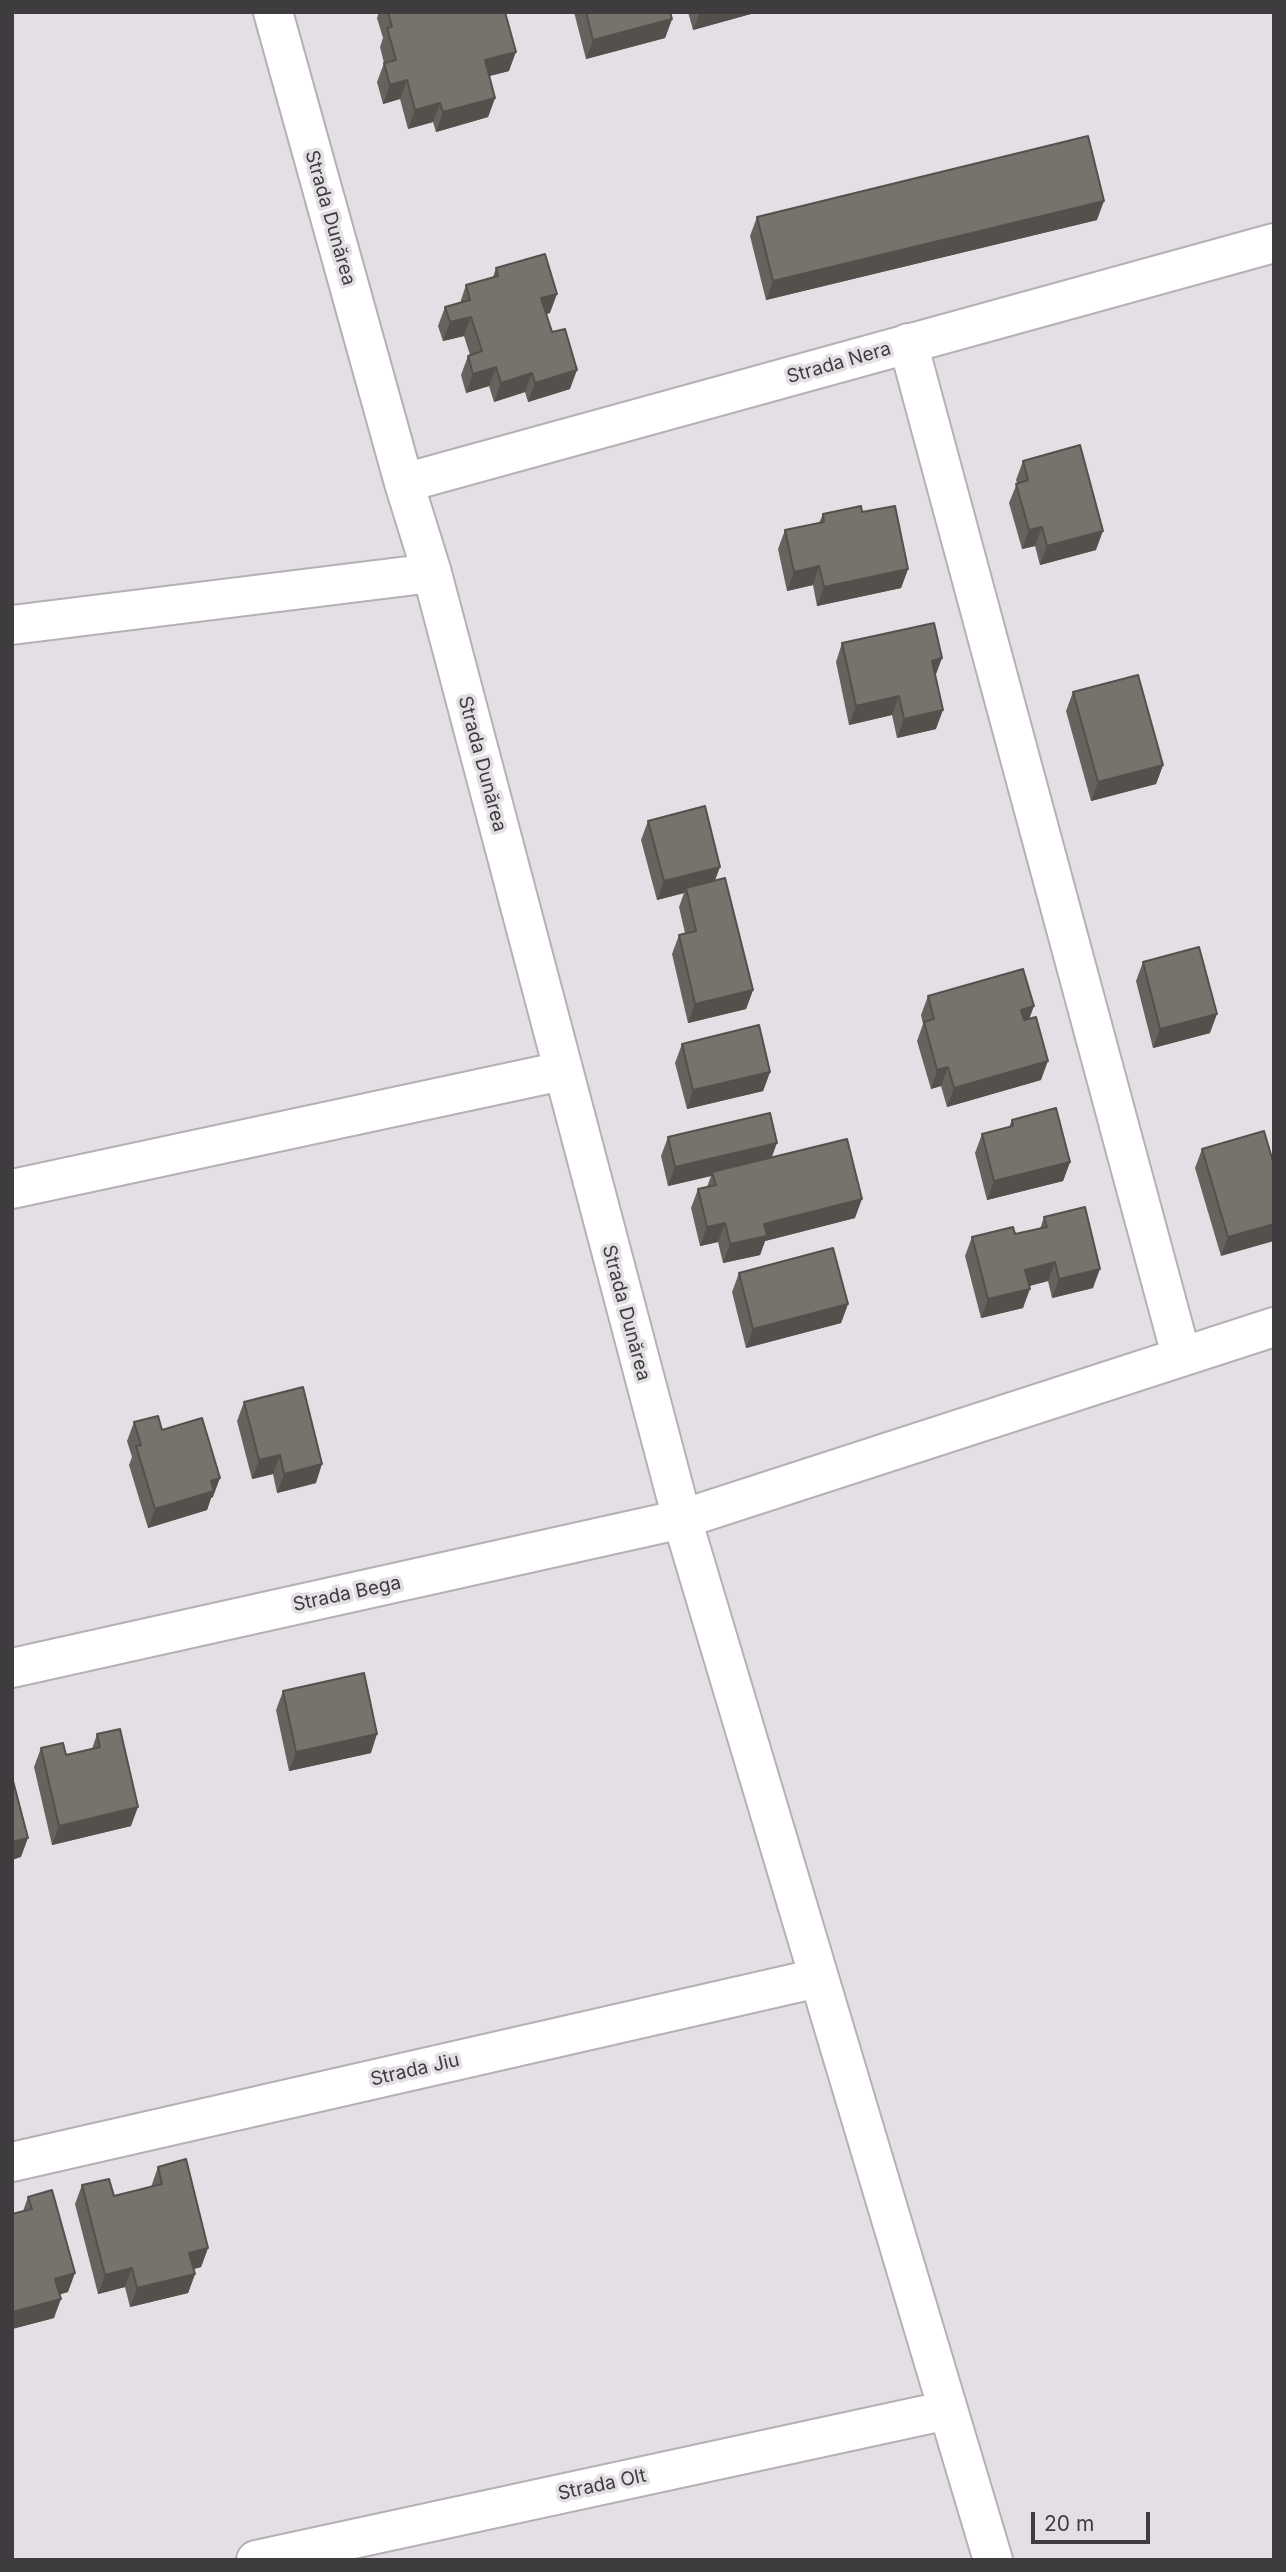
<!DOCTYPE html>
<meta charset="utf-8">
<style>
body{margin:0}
#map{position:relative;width:1286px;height:2572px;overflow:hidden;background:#e4dee5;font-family:Inter,sans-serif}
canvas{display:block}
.frame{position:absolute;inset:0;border:14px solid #3f3c3f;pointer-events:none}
.scale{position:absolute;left:1031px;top:2512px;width:119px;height:32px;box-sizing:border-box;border:4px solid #3f3c3f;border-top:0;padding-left:9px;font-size:21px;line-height:24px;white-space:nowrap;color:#3f3c3f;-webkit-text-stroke:5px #e4dee5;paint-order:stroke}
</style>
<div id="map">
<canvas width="1286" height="2572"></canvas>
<div class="frame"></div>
<div class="scale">20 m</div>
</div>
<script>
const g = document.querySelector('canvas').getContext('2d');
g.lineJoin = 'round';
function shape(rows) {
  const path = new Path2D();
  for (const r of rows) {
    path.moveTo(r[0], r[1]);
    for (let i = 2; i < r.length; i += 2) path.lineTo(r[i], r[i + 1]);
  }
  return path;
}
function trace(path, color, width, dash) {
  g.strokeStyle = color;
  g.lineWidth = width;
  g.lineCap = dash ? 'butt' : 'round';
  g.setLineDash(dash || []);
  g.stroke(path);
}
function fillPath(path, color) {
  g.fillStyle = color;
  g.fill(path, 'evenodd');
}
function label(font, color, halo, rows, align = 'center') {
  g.font = font + ' Inter,sans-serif';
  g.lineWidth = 7;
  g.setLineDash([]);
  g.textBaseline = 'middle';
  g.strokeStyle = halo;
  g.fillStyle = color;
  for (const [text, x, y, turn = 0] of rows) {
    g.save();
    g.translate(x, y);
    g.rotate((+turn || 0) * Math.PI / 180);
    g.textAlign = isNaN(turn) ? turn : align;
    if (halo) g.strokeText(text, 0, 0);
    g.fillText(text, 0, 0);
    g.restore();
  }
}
const minor = shape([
 [273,12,404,483,432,573,682,1519,993,2560],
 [908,343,1181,1355],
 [404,483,1274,243],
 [12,625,432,573],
 [12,1189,562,1071],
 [12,1668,682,1519,1274,1327],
 [12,2162,818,1978],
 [256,2560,948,2410]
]);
trace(minor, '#b6b0b6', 42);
trace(minor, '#fff', 38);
fillPath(shape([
 [379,12,505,12,509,71,489,76,495,98,488,117,436,132,433,122,408,129,400,99,383,104,377,82,384,63,380,47,383,38,377,18],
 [574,12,670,12,672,19,665,38,586,59],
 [688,12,758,12,693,30],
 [757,217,1097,220,766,300,750,236],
 [496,268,550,313,546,314,570,389,528,402,525,392,494,402,489,386,466,393,461,375,468,356,470,355,464,336,443,341,438,326,445,307,460,303,466,285,493,277],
 [1023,461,1096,550,1040,565,1035,546,1022,549,1009,503,1017,483,1016,480],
 [862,512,908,569,901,588,817,606,813,585,787,591,778,549,785,530,819,523,823,514],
 [842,643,935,676,936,729,897,738,892,715,849,725,836,662],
 [1073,692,1163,765,1156,784,1091,801,1066,711],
 [648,821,715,881,753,990,746,1009,688,1023,672,954,679,935,685,933,679,907,684,893,657,900,641,840],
 [1143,962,1210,1033,1153,1048,1136,981],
 [928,996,1029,1019,1041,1080,947,1107,941,1086,931,1089,917,1041,923,1024,921,1015],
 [682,1044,770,1072,763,1091,687,1109,675,1063],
 [1012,1120,1070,1162,1063,1181,987,1200,975,1153,982,1134,1009,1127],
 [668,1137,771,1158,855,1218,765,1241,760,1255,723,1263,718,1242,700,1246,691,1208,698,1189,707,1187,711,1176,668,1186,661,1156],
 [1202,1149,1274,1165,1221,1256,1195,1168],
 [1044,1217,1093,1288,1052,1298,1048,1281,1029,1286,1023,1308,981,1318,965,1256,972,1237,1015,1234,1040,1229],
 [739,1273,848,1304,841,1323,746,1348,732,1292],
 [244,1402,316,1483,277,1493,273,1474,252,1479,237,1421],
 [134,1422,162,1430,213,1497,211,1498,207,1510,148,1528,129,1465,132,1457,127,1441],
 [283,1691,371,1753,289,1771,276,1710],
 [97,1734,131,1826,52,1845,34,1767,41,1748,66,1755,92,1749],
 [158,2167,208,2248,201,2267,194,2269,195,2274,188,2293,130,2307,125,2287,98,2294,75,2204,82,2185,114,2196,151,2187],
 [28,2197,68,2292,59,2294,54,2318,12,2329,12,2214,23,2211]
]), '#67625d');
fillPath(shape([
 [700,12,758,12,693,30],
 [672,19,665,38,586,59,593,40],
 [516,52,509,71,478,79,485,60],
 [407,80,400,99,383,104,390,85],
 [495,98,488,117,436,132,443,112],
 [440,103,433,122,408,129,415,110],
 [1104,201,1097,220,766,300,773,281],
 [557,294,550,313,534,317,541,298],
 [471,317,464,336,443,341,450,322],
 [496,367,489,386,466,393,473,374],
 [577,370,570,389,528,402,535,383],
 [532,373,525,392,494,402,501,383],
 [1042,527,1035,546,1022,549,1029,530],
 [1103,531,1096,550,1040,565,1047,546],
 [819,566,813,585,787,591,794,572],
 [908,569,901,588,817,606,824,587],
 [942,658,935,677,932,661],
 [899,696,892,715,849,725,856,706],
 [943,710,936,729,897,738,904,719],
 [1163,765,1156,784,1091,801,1098,782],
 [720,867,713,886,686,888,684,893,657,900,664,881],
 [753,990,746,1009,688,1023,695,1004],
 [1034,1006,1027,1025,1014,1029,1021,1010],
 [1217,1014,1210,1033,1153,1048,1160,1029],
 [1048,1061,1041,1080,947,1107,954,1088],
 [948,1067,941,1086,931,1089,937,1070],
 [770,1072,763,1091,687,1109,693,1090],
 [777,1143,770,1162,712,1172,711,1176,668,1186,675,1167],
 [1070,1162,1063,1181,987,1200,994,1181],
 [862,1199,855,1218,765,1241,760,1255,723,1263,730,1244,764,1224],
 [725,1223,718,1242,700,1246,707,1227],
 [1274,1224,1274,1241,1221,1256,1228,1237],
 [1055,1262,1048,1281,1018,1289,1025,1270],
 [1100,1269,1093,1288,1052,1298,1059,1279],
 [1030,1289,1023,1308,981,1318,988,1299],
 [848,1304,841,1323,746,1348,753,1329],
 [280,1455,273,1474,252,1479,259,1460],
 [322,1464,316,1483,277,1493,284,1474],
 [220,1478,213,1497,211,1498,207,1510,148,1528,155,1509,211,1481],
 [377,1734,371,1753,289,1771,296,1752],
 [138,1807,131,1826,52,1845,59,1826],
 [28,1838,21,1857,12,1860,12,1842],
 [208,2248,201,2267,183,2272,189,2253],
 [132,2268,125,2287,98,2294,105,2275],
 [75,2273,68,2292,48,2298,55,2279],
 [195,2274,188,2293,130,2307,137,2288],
 [61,2299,54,2318,12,2329,12,2312]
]), '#54504c');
const building = shape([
 [388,12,505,12,516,52,485,60,495,98,443,112,440,103,415,110,407,80,390,85,384,63,396,60,387,28,392,27,388,12],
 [586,12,670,12,672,19,593,40,586,12],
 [1088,136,1104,201,773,281,757,217,1088,136],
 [545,254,557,294,541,298,552,332,565,329,577,370,535,383,532,373,501,383,496,367,473,374,468,356,482,351,471,317,450,322,445,307,470,300,466,285,498,276,496,268,545,254],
 [1080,445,1103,531,1047,546,1042,527,1029,530,1016,484,1028,480,1023,461,1080,445],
 [861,506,862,512,895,506,908,569,824,587,819,566,794,572,785,530,824,522,823,514,861,506],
 [934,623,942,658,932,661,943,710,904,719,899,696,856,706,842,643,934,623],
 [1138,675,1163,765,1098,782,1073,692,1138,675],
 [705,806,720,867,664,881,648,821,705,806],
 [725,878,753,990,695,1004,679,935,696,931,686,888,725,878],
 [1199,947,1217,1014,1160,1029,1143,962,1199,947],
 [1023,969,1034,1006,1021,1010,1024,1020,1036,1017,1048,1061,954,1088,948,1067,937,1070,924,1022,934,1019,928,996,1023,969],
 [759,1025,770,1072,693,1090,682,1044,759,1025],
 [1056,1108,1070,1162,994,1181,982,1134,1013,1126,1012,1120,1056,1108],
 [770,1113,777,1143,675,1167,668,1137,770,1113],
 [1264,1131,1274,1165,1274,1224,1228,1237,1202,1149,1264,1131],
 [847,1139,862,1199,764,1224,767,1236,730,1244,725,1223,707,1227,698,1189,716,1185,712,1172,847,1139],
 [1085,1207,1100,1269,1059,1279,1055,1262,1025,1270,1030,1289,988,1299,972,1237,1013,1227,1015,1234,1047,1227,1044,1217,1085,1207],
 [833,1248,848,1304,753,1329,739,1273,833,1248],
 [303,1387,322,1464,284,1474,280,1455,259,1460,244,1402,303,1387],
 [158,1416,162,1430,202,1418,220,1478,211,1481,214,1491,155,1509,136,1446,141,1445,134,1422,158,1416],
 [364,1673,377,1734,296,1752,283,1691,364,1673],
 [120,1729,138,1807,59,1826,41,1748,63,1743,66,1755,100,1747,97,1734,120,1729],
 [12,1777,28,1838,12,1842,12,1777],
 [186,2159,208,2248,189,2253,195,2274,137,2288,132,2268,105,2275,82,2185,109,2179,114,2196,162,2184,158,2167,186,2159],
 [52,2190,75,2273,55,2279,61,2299,12,2312,12,2214,32,2209,28,2197,52,2190]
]);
fillPath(building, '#78726c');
trace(building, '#54504c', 2);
label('19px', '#3f3c3f', '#e4dee5', [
 ["Strada Dunărea",330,218,74],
 ["Strada Nera",839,363,-16],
 ["Strada Dunărea",482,764,75],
 ["Strada Dunărea",626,1313,75],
 ["Strada Bega",347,1594,-12],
 ["Strada Jiu",415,2070,-13],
 ["Strada Olt",602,2485,-12]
]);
</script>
